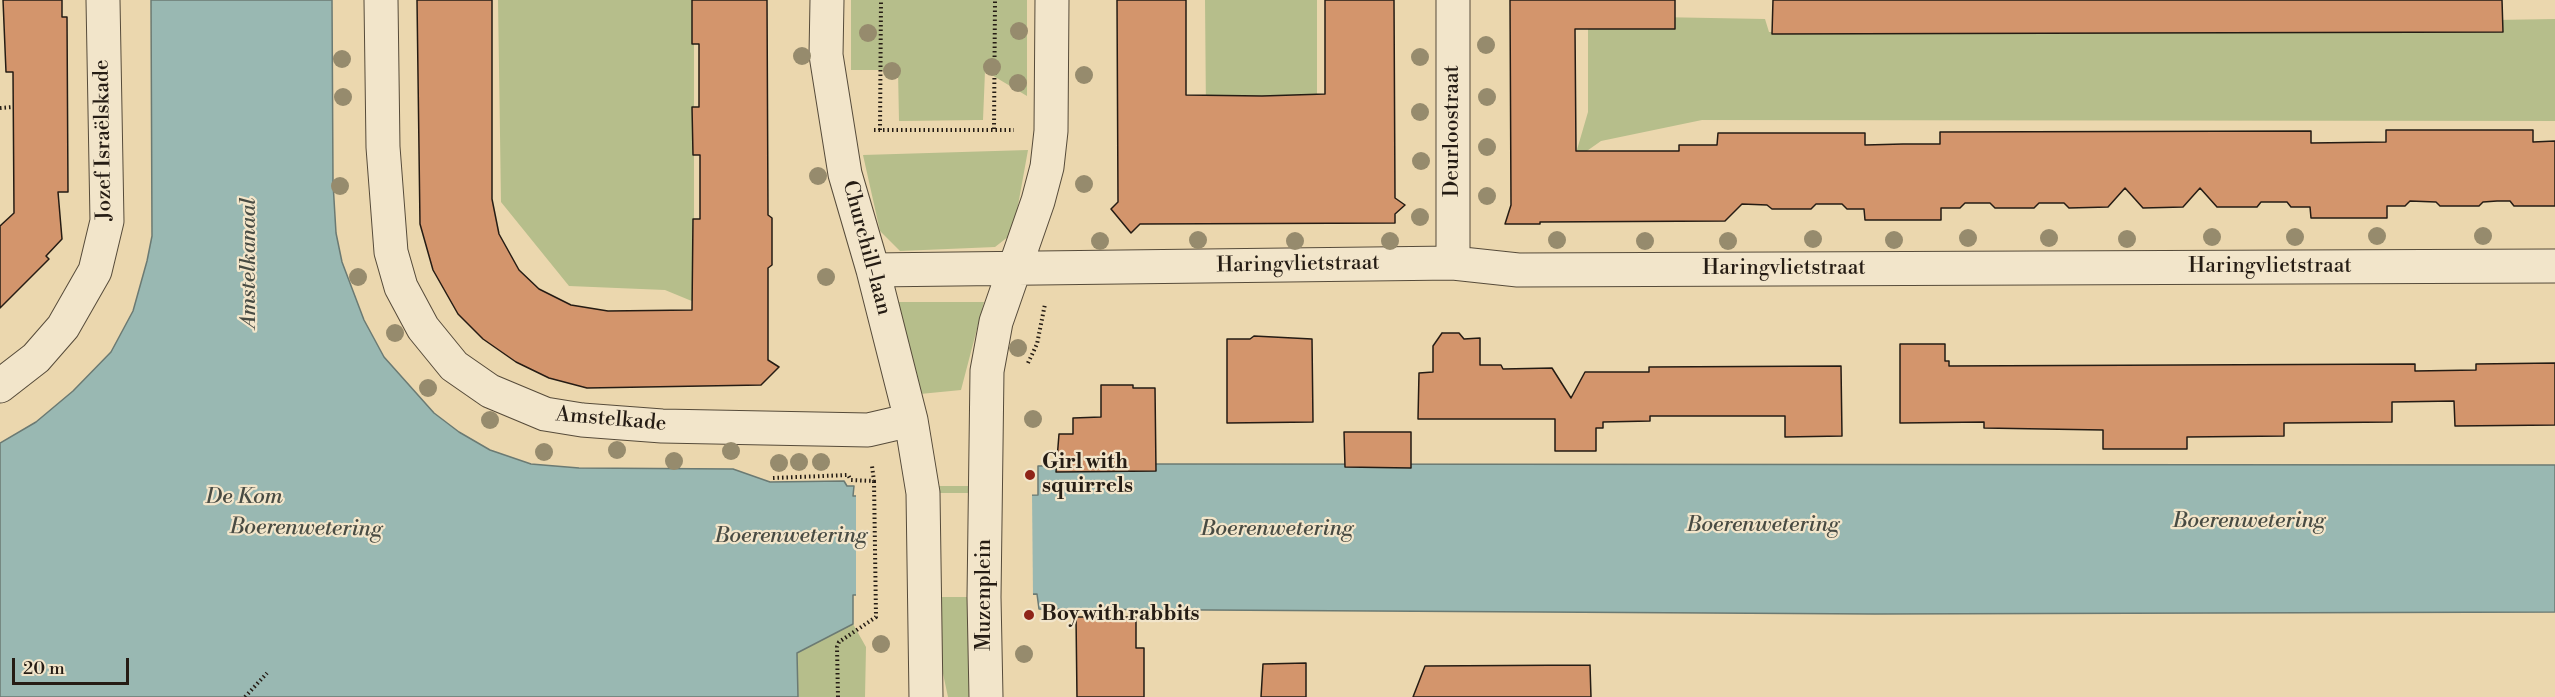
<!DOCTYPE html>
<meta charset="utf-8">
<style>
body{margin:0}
#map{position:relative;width:2555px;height:697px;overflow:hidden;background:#ebd7ae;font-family:"Libre Bodoni",serif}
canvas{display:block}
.scale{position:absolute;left:12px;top:658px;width:117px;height:27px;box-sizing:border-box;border:3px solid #251c14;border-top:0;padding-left:8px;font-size:18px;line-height:21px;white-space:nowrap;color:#251c14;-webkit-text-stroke:4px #f2e5ca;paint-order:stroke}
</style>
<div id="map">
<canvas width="2555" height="697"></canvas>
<div class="scale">20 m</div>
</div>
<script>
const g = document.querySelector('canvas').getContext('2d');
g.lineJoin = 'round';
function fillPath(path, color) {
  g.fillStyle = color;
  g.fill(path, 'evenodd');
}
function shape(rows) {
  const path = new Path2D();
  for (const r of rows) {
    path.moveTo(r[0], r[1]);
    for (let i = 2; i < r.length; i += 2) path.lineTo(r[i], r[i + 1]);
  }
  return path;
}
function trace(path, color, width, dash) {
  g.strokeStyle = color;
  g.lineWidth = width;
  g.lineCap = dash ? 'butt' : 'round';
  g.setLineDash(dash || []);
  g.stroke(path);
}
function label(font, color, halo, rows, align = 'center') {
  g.font = font + ' "Libre Bodoni",serif';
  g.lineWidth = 4.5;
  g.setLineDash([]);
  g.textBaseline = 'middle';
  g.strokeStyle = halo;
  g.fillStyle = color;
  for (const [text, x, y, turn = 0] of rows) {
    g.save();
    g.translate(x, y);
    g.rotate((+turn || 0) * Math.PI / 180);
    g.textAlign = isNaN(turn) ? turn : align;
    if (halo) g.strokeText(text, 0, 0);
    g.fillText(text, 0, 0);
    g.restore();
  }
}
fillPath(shape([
 [498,0,694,0,694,251,699,304,665,290,569,286,501,202],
 [851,0,1027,0,1027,96,985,71,983,120,899,121,898,70,851,70],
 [1205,0,1317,0,1317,95,1206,113],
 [1603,16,1765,19,1769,32,2555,19,2555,121,1702,120,1601,141,1574,160,1588,112,1588,27],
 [1028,150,1013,233,995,247,900,251,880,231,863,155],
 [895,302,984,302,961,390,920,394],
 [934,486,972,486,971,697,948,697,935,636],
 [853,624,866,647,865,697,798,697,797,653]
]), '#b6be8b');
const water = shape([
 [151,0,332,0,333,183,336,233,342,262,364,320,384,357,434,413,459,432,490,450,531,464,579,468,733,469,770,482,844,481,847,486,854,486,853,496,1038,495,1038,466,1147,464,2555,465,2555,612,1875,614,1039,609,1037,594,853,595,853,624,797,653,798,697,0,697,0,443,36,422,73,391,111,352,133,311,147,261,152,236,151,0]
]);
fillPath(water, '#99b8b2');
trace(water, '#6b7a73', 1.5);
fillPath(shape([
 [856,493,1032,493,1033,597,856,597]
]), '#ebd7ae');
const building = shape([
 [3,0,62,0,62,17,67,17,68,192,58,192,62,239,46,256,49,259,0,308,0,226,14,213,13,72,6,72,3,0],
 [417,0,492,0,492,199,499,234,519,270,539,289,571,305,608,311,692,310,693,219,700,219,700,155,693,155,692,107,699,107,699,44,692,44,692,0,767,0,768,215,772,218,772,265,768,268,768,360,779,367,761,385,587,388,549,378,516,362,483,339,458,314,433,270,420,224,417,0],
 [1117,0,1186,0,1186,95,1262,96,1325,94,1325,0,1394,0,1395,198,1405,205,1395,214,1395,223,1140,224,1131,233,1111,209,1118,202,1117,0],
 [1510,0,1675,0,1675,29,1575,29,1576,151,1679,151,1679,145,1717,145,1718,133,1865,133,1865,145,1903,144,1940,144,1940,132,2311,131,2311,143,2386,142,2386,130,2533,130,2533,142,2555,141,2555,206,2514,206,2510,201,2497,201,2483,202,2479,206,2440,206,2436,202,2410,201,2405,206,2387,206,2387,218,2311,218,2310,207,2291,207,2287,202,2261,202,2257,207,2217,207,2200,188,2183,207,2143,208,2125,188,2108,207,2069,208,2064,203,2039,203,2034,208,1995,208,1990,203,1965,203,1960,208,1941,208,1941,220,1865,220,1864,209,1847,209,1842,204,1816,204,1811,209,1772,209,1767,205,1742,204,1725,221,1540,222,1540,224,1505,224,1511,205,1510,0],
 [1773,0,2502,0,2503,32,1772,34,1773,0],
 [1442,333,1459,333,1464,339,1480,338,1480,365,1501,365,1503,369,1552,368,1571,398,1585,372,1649,372,1649,367,1841,366,1842,436,1785,437,1785,416,1650,416,1650,421,1603,422,1603,428,1596,428,1596,451,1555,451,1555,419,1418,419,1419,373,1433,372,1433,346,1442,333],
 [1254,336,1312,339,1313,422,1227,423,1227,339,1250,339,1254,336],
 [1900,344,1945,344,1945,361,1949,361,1949,366,2415,364,2415,371,2476,370,2476,364,2555,363,2555,425,2455,426,2454,401,2392,402,2392,422,2284,423,2284,436,2187,437,2187,449,2103,449,2103,430,1984,428,1984,422,1900,423,1900,344],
 [1101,385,1133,385,1133,388,1155,388,1156,471,1056,472,1059,434,1073,434,1073,418,1101,417,1101,385],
 [1344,432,1411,432,1411,468,1345,467,1344,432],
 [1076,617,1136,617,1136,648,1144,648,1144,697,1077,697,1076,617],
 [1306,663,1306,697,1261,697,1263,664,1306,663],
 [1590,665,1591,697,1413,697,1425,666,1590,665]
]);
fillPath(building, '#d3956c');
trace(building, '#251c14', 1.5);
const minor = shape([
 [381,0,383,147,391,252,401,287,423,328,454,366,490,391,545,414,582,420,662,426,868,430,911,420],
 [827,0,826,55,845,174,873,270,911,420,923,493,926,697],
 [1453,263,1453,0],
 [873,270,1453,263,1518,270,2555,266],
 [0,386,36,358,63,327,95,271,107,221,103,0],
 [986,697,984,597,987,371,996,322,1038,201,1047,167,1051,131,1052,0]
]);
trace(minor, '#564b3a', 35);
trace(shape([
 [0,108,13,107],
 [994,129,995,0],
 [874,130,1014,130],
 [880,130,881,0],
 [1028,363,1037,344,1045,304],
 [773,478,848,475,851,480,874,481,872,466],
 [245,697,267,673],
 [838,697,837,647,839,642,876,617,874,481]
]), '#251c14', 4, [1.5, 3]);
trace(minor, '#f2e5ca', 33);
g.fillStyle = '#968b6d';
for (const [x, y] of [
 [1019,31],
 [868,33],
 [1486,45],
 [802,56],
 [1420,57],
 [342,59],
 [992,67],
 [892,71],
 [1084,75],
 [1018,83],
 [343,97],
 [1487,97],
 [1420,112],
 [1487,147],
 [1421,161],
 [818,176],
 [1084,184],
 [340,186],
 [1487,196],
 [1420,217],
 [2377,236],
 [2483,236],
 [2212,237],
 [2295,237],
 [1968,238],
 [2049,238],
 [1813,239],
 [2127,239],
 [1198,240],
 [1557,240],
 [1894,240],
 [1100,241],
 [1295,241],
 [1390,241],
 [1645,241],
 [1728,241],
 [358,277],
 [826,277],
 [395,333],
 [1018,348],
 [428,388],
 [1033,419],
 [490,420],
 [617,450],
 [731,451],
 [544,452],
 [674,461],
 [799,462],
 [821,462],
 [779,463],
 [881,644],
 [1024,654]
]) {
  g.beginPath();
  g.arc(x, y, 9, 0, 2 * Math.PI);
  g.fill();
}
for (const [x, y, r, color] of [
 [1030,475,6,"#8f2418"],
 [1029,615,6,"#8f2418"]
]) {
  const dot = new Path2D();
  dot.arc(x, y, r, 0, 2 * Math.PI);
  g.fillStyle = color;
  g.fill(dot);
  trace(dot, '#f2e5ca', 2);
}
label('21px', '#251c14', '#f2e5ca', [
 ["Deurloostraat",1453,131,-90],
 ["Jozef Israëlskade",104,140,-91],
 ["Churchill-laan",866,248,75],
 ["Haringvlietstraat",1298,265,-1],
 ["Haringvlietstraat",2270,267],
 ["Haringvlietstraat",1784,269],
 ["Amstelkade",611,420,5],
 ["Muzenplein",985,595,-90]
]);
label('bold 21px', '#251c14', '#f2e5ca', [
 ["Girl with",1042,463],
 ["squirrels",1042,487],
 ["Boy with rabbits",1041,615]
], 'left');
label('italic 22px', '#484b43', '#f2e5ca', [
 ["Amstelkanaal",250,263,-90],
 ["De Kom",244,498],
 ["Boerenwetering",2249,522],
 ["Boerenwetering",1763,526],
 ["Boerenwetering",306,529,1],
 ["Boerenwetering",1277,530],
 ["Boerenwetering",791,537]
]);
</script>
